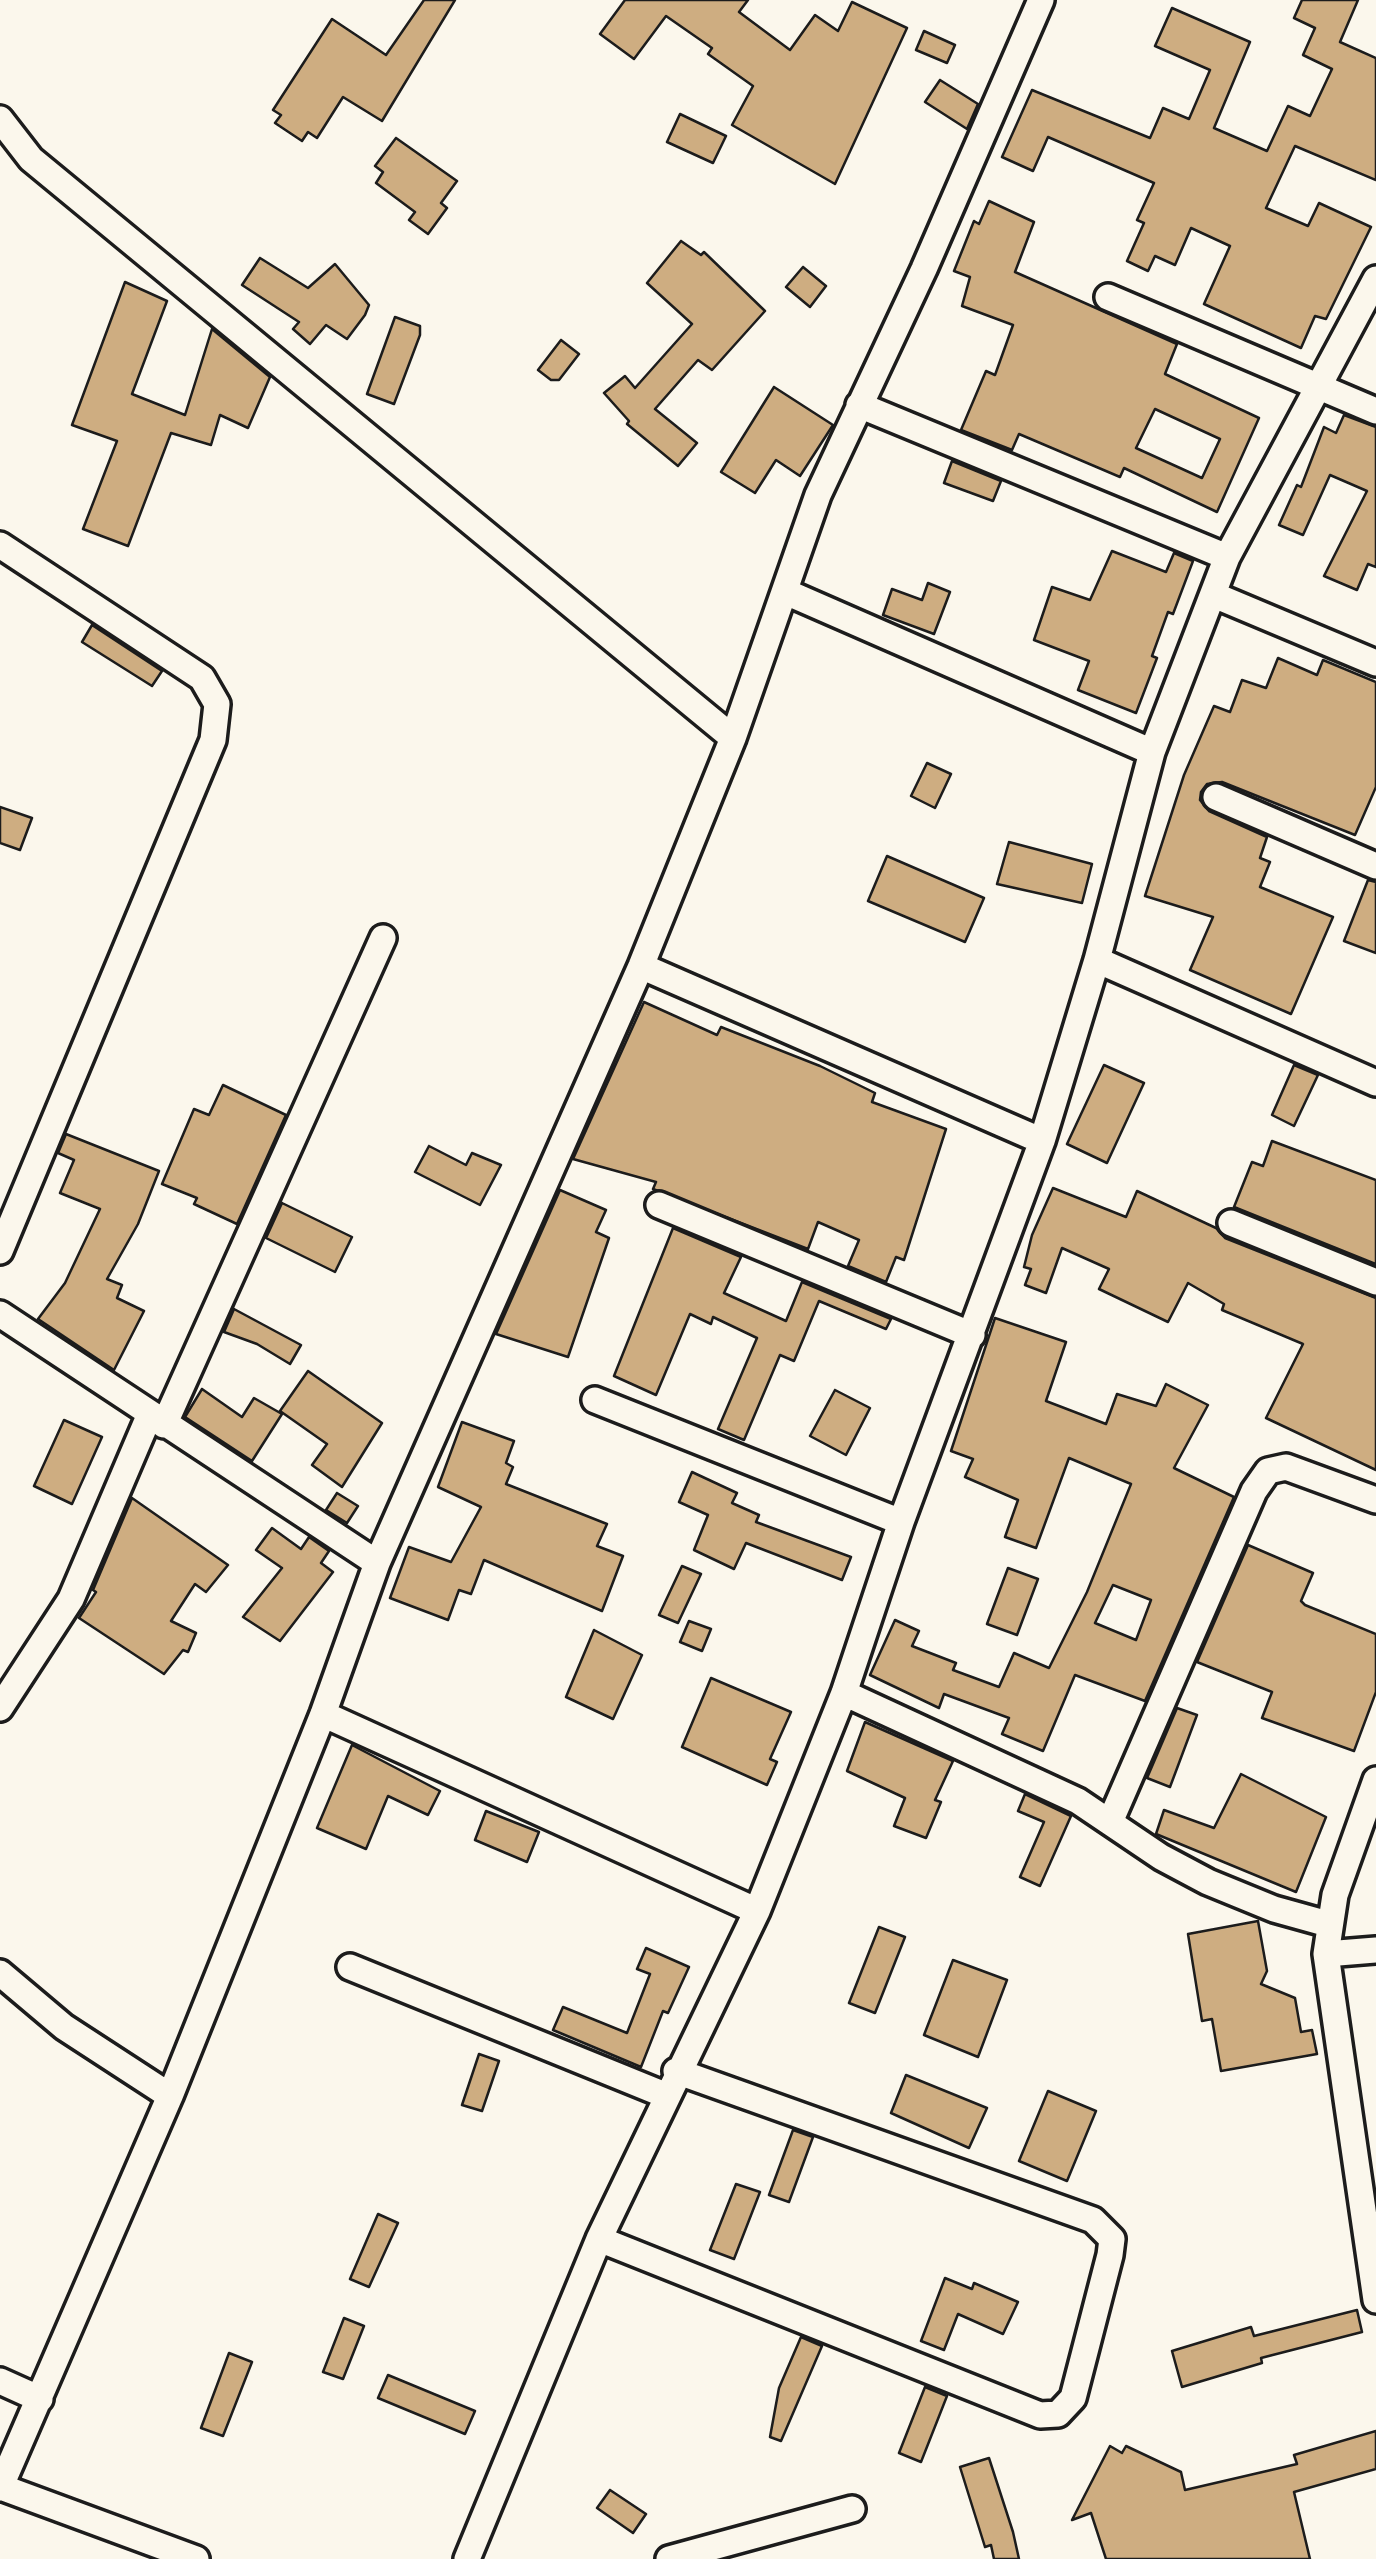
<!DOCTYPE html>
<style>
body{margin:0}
canvas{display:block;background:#fbf7ec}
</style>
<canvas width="1376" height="2559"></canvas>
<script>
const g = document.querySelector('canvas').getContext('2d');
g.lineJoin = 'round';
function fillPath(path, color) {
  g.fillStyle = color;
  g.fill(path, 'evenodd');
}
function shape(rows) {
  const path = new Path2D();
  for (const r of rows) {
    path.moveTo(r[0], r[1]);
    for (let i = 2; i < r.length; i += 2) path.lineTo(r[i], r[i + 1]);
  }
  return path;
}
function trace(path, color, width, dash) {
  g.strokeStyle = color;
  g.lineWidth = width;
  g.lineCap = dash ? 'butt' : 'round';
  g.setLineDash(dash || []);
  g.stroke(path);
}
const building = shape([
 [424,0,455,0,382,121,343,97,317,138,308,132,302,141,275,123,281,115,273,110,332,19,386,55,424,0],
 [625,0,748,0,739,12,790,50,815,15,838,31,852,2,907,28,835,184,732,125,753,86,708,54,712,48,666,16,634,59,600,34,625,0],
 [1302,0,1358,0,1340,42,1376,58,1376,180,1295,146,1266,208,1308,226,1319,203,1371,227,1326,319,1315,316,1301,348,1204,304,1230,246,1191,228,1175,265,1155,256,1148,271,1127,261,1144,223,1137,220,1154,183,1048,137,1033,171,1002,157,1032,90,1150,138,1163,108,1189,119,1210,70,1155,46,1172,8,1250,42,1214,128,1267,151,1288,106,1310,116,1332,69,1303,55,1315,28,1294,18,1302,0],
 [924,31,955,45,947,63,916,50,924,31],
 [940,80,978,104,967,129,925,102,940,80],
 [680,114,726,136,713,163,667,142,680,114],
 [396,138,457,181,441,203,447,208,428,234,409,220,415,212,376,183,383,172,375,166,396,138],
 [989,201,1034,222,1015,272,1177,344,1165,374,1259,418,1217,512,1124,468,1120,477,1019,434,1012,450,961,430,986,371,995,375,1013,325,962,306,970,277,954,271,974,221,979,224,989,201],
 [1155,409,1220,439,1202,478,1136,448,1155,409],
 [681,241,701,255,704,252,765,311,712,370,698,360,655,409,697,443,678,466,627,424,629,421,604,393,625,376,635,388,692,324,647,283,681,241],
 [260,258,308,288,335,264,369,305,365,315,347,339,326,325,310,344,293,329,299,322,242,285,260,258],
 [803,267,826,286,810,307,786,287,803,267],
 [125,282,167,301,132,394,185,415,212,329,270,377,248,428,220,415,211,445,171,433,128,546,83,529,117,441,72,425,125,282],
 [395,317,420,326,420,335,394,404,367,394,395,317],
 [561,340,579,354,559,380,551,380,538,370,561,340],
 [774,387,833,425,800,476,776,460,755,493,721,472,774,387],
 [1344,415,1376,427,1376,567,1368,564,1357,590,1324,576,1367,491,1330,475,1303,535,1279,525,1297,485,1301,487,1324,427,1336,433,1344,415],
 [952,461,1001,481,993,501,944,483,952,461],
 [1112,551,1166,572,1174,553,1193,561,1173,614,1168,612,1152,656,1157,658,1136,713,1078,690,1089,661,1034,640,1052,587,1090,600,1112,551],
 [928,583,950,592,934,634,883,615,892,589,922,600,928,583],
 [92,625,162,671,152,686,82,642,92,625],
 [1278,658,1317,675,1323,660,1376,682,1376,787,1355,835,1222,782,1207,784,1201,792,1200,800,1209,811,1267,837,1260,858,1270,862,1260,887,1333,917,1291,1014,1190,970,1213,917,1145,896,1184,775,1214,706,1230,712,1242,680,1266,688,1278,658],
 [927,763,951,774,935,808,911,796,927,763],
 [0,807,32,818,20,850,0,843,0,807],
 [1009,842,1092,864,1082,903,997,884,1009,842],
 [887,856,984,898,965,942,868,901,887,856],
 [1368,880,1376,882,1376,953,1344,941,1368,880],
 [644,1002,717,1035,721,1027,820,1066,875,1093,872,1102,946,1129,904,1260,896,1257,886,1282,848,1266,859,1240,818,1222,808,1249,653,1189,656,1182,573,1159,644,1002],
 [1104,1065,1144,1083,1107,1163,1067,1144,1104,1065],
 [1294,1065,1318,1075,1294,1126,1272,1115,1294,1065],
 [223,1085,286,1115,237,1224,194,1204,197,1198,162,1184,194,1109,209,1115,223,1085],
 [66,1134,159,1171,138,1224,107,1279,122,1285,117,1298,144,1311,114,1370,38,1319,65,1283,100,1209,60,1193,74,1160,58,1153,66,1134],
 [1272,1141,1376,1180,1376,1264,1234,1207,1252,1162,1263,1166,1272,1141],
 [429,1146,466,1165,472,1153,501,1165,480,1205,415,1172,429,1146],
 [1053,1188,1126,1217,1137,1191,1216,1228,1225,1238,1376,1298,1376,1470,1266,1418,1303,1344,1222,1310,1224,1304,1188,1283,1168,1322,1099,1289,1109,1269,1062,1248,1046,1293,1025,1285,1031,1269,1024,1267,1032,1235,1053,1188],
 [560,1190,606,1210,596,1232,609,1238,568,1357,496,1334,560,1190],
 [282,1203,352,1237,335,1272,266,1238,282,1203],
 [673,1228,741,1257,724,1293,786,1321,802,1282,891,1319,886,1329,819,1301,794,1361,780,1355,744,1440,718,1429,757,1338,713,1317,711,1324,690,1314,656,1395,614,1376,673,1228],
 [234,1309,301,1345,290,1364,257,1344,224,1332,234,1309],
 [995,1318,1066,1342,1046,1401,1106,1424,1117,1394,1156,1406,1166,1384,1208,1405,1174,1468,1234,1497,1145,1701,1075,1675,1043,1751,1002,1734,1009,1718,944,1694,939,1708,870,1675,895,1620,919,1631,912,1646,956,1663,953,1670,999,1687,1014,1653,1049,1668,1087,1592,1131,1484,1069,1458,1036,1548,1005,1537,1018,1500,965,1477,973,1459,951,1451,995,1318],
 [1113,1585,1151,1600,1136,1640,1095,1623,1113,1585],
 [308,1371,382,1423,342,1487,312,1465,327,1444,280,1411,308,1371],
 [202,1389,242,1417,254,1398,282,1414,252,1461,185,1417,202,1389],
 [835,1390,870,1408,846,1455,810,1436,835,1390],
 [64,1420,102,1437,72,1504,34,1486,64,1420],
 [462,1422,514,1441,506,1463,513,1467,506,1484,607,1524,597,1546,623,1556,602,1611,484,1560,471,1594,459,1590,448,1620,390,1598,409,1547,451,1562,481,1507,438,1487,462,1422],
 [692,1472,737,1493,732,1503,759,1515,756,1522,851,1557,842,1580,746,1543,734,1569,694,1550,708,1515,679,1502,692,1472],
 [337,1493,358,1506,347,1523,326,1510,337,1493],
 [132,1498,228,1565,206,1592,195,1584,171,1621,196,1633,188,1652,183,1650,164,1674,79,1618,96,1592,93,1590,132,1498],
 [272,1528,301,1549,309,1537,329,1551,321,1563,333,1572,280,1641,243,1617,282,1568,256,1550,272,1528],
 [1248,1545,1313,1573,1301,1601,1305,1605,1376,1634,1376,1692,1354,1751,1262,1718,1272,1692,1197,1662,1248,1545],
 [682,1566,701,1574,678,1623,659,1615,682,1566],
 [1008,1568,1038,1579,1017,1635,987,1624,1008,1568],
 [689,1621,711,1629,702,1651,680,1642,689,1621],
 [594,1630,642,1655,613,1719,566,1697,594,1630],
 [711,1678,791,1712,770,1759,777,1762,767,1785,682,1747,711,1678],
 [1177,1708,1197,1715,1170,1787,1147,1778,1177,1708],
 [865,1722,953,1761,935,1800,941,1802,926,1838,894,1826,905,1798,847,1771,865,1722],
 [352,1745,440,1791,428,1815,388,1796,366,1849,317,1828,352,1745],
 [1241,1774,1326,1817,1296,1892,1156,1834,1164,1810,1214,1828,1241,1774],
 [1025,1794,1071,1816,1040,1886,1020,1877,1044,1822,1018,1811,1025,1794],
 [486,1811,539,1832,527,1862,475,1840,486,1811],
 [1258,1921,1267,1971,1261,1984,1295,1998,1301,2032,1312,2030,1317,2054,1221,2071,1212,2019,1202,2021,1188,1934,1258,1921],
 [879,1927,905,1937,875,2013,849,2003,879,1927],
 [646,1948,689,1967,668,2013,663,2011,641,2067,553,2030,563,2007,627,2033,650,1974,637,1969,646,1948],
 [953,1960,1007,1980,978,2057,924,2035,953,1960],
 [479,2054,499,2061,482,2111,462,2105,479,2054],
 [906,2075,987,2108,969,2148,891,2113,906,2075],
 [1048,2091,1096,2111,1067,2181,1019,2161,1048,2091],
 [793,2130,813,2137,789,2202,769,2195,793,2130],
 [736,2184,760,2192,734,2259,710,2250,736,2184],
 [378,2214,398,2223,369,2287,350,2279,378,2214],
 [945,2278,972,2289,974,2283,1018,2302,1003,2334,958,2314,944,2350,921,2341,945,2278],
 [1357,2310,1362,2332,1261,2358,1262,2363,1182,2387,1172,2351,1251,2327,1254,2336,1357,2310],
 [344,2318,364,2326,343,2379,323,2372,344,2318],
 [801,2337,822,2346,781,2441,770,2437,779,2388,801,2337],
 [229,2353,252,2362,223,2436,201,2428,229,2353],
 [388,2375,475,2411,465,2434,378,2398,388,2375],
 [925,2387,947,2396,921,2462,899,2453,925,2387],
 [1376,2431,1376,2469,1294,2492,1310,2559,1106,2559,1091,2513,1072,2520,1110,2446,1122,2453,1126,2446,1181,2472,1185,2490,1297,2464,1294,2455,1376,2431],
 [989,2458,1013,2532,1019,2559,994,2559,991,2545,985,2547,960,2467,989,2458],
 [610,2490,646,2514,633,2533,597,2508,610,2490]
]);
fillPath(building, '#cead81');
trace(building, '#1c1c1c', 2.5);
const minor = shape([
 [0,119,31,159,733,738],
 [1108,297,1376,411],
 [859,405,1227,557],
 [0,545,202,678,217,704,213,740,0,1251],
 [786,592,1152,752],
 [1214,595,1376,663],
 [1216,797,1376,866],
 [1097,960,1376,1083],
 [641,966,1042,1141],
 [659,1205,972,1335],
 [1231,1223,1376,1282],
 [0,1314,377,1563],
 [595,1400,901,1522],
 [164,1425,383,938],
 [844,1693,1078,1801,1161,1857,1208,1882,1274,1909,1328,1924],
 [0,1708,71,1599,150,1414],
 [323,1714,757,1911],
 [1376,1780,1335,1895,1326,1954,1376,2300],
 [1110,1822,1254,1491,1268,1471,1286,1467,1376,1500],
 [1326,1954,1376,1950],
 [350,1967,665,2095],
 [0,1973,64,2027,170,2096],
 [599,2239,1040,2415,1058,2414,1073,2398,1110,2255,1112,2239,1093,2220,676,2071],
 [0,2381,40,2399],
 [1,2487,196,2559],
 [0,2488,170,2096,323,1714,377,1563,641,966,733,738,818,495,924,269,1041,0],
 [467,2559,599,2239,757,1911,844,1693,901,1522,1042,1141,1097,960,1152,752,1227,557,1376,279],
 [669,2559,852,2509]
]);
trace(minor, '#1c1c1c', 32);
trace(minor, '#fbf7ec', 25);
</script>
